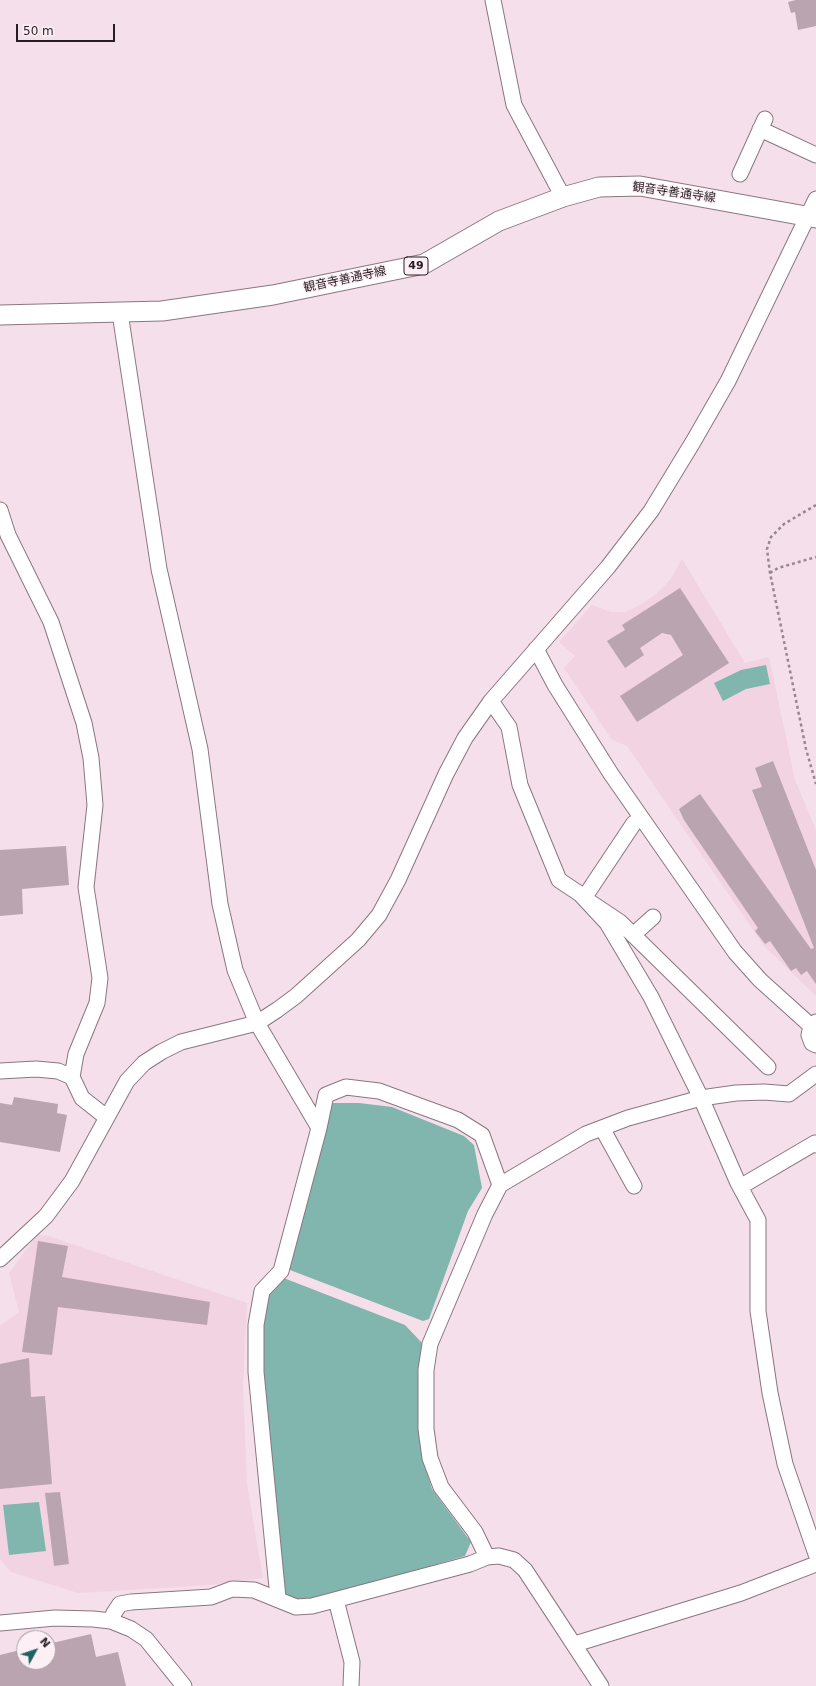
<!DOCTYPE html>
<meta charset="utf-8">
<style>
body{margin:0}
#map{position:relative;width:816px;height:1686px;overflow:hidden;background:#f5dfea;font-family:"DejaVu Sans",sans-serif}
canvas{display:block}
.north{position:absolute;left:16px;top:1630px;width:40px;height:40px;box-sizing:border-box;background:#fdeff5;border:1px solid #a79ba1;border-radius:50%;rotate:50deg;font-size:11px;font-weight:700;line-height:16px;text-align:center;color:#261e22}
.north::after{content:'';display:block;margin:auto;width:14px;height:18px;background:#1b655c;clip-path:polygon(50% 0,100% 100%,50% 72%,0 100%)}
.scale{position:absolute;left:16px;top:24px;width:99px;height:18px;box-sizing:border-box;border:2px solid #261e22;border-top:0;padding-left:5px;font-size:12px;line-height:14px;white-space:nowrap;color:#261e22;-webkit-text-stroke:3px #fdeff5;paint-order:stroke}
</style>
<div id="map">
<canvas width="816" height="1686"></canvas>
<div class="north">N</div>
<div class="scale">50 m</div>
</div>
<script>
const g = document.querySelector('canvas').getContext('2d');
g.lineJoin = 'round';
function fillPath(path, color) {
  g.fillStyle = color;
  g.fill(path, 'evenodd');
}
function shape(rows) {
  const path = new Path2D();
  for (const r of rows) {
    path.moveTo(r[0], r[1]);
    for (let i = 2; i < r.length; i += 2) path.lineTo(r[i], r[i + 1]);
  }
  return path;
}
function trace(path, color, width, dash) {
  g.strokeStyle = color;
  g.lineWidth = width;
  g.lineCap = dash ? 'butt' : 'round';
  g.setLineDash(dash || []);
  g.stroke(path);
}
function label(font, color, halo, rows, align = 'center') {
  g.font = font + ' "DejaVu Sans","Noto Sans JP",sans-serif';
  g.lineWidth = 3;
  g.setLineDash([]);
  g.textBaseline = 'middle';
  g.strokeStyle = halo;
  g.fillStyle = color;
  for (const [text, x, y, turn = 0] of rows) {
    g.save();
    g.translate(x, y);
    g.rotate((+turn || 0) * Math.PI / 180);
    g.textAlign = isNaN(turn) ? turn : align;
    if (halo) g.strokeText(text, 0, 0);
    g.fillText(text, 0, 0);
    g.restore();
  }
}
fillPath(shape([
 [682,559,745,663,769,657,795,780,816,830,816,996,764,946,627,746,612,740,564,668,575,656,559,642,592,605,611,612,625,612,640,605,656,594,670,580],
 [37,1235,48,1236,247,1303,243,1386,247,1484,263,1578,210,1585,78,1593,11,1572,0,1559,0,1326,19,1312,9,1273]
]), '#f1d3e2');
fillPath(shape([
 [766,665,770,684,746,689,723,701,714,683,741,670],
 [331,1103,359,1103,392,1107,464,1136,474,1145,482,1188,468,1211,429,1319,423,1321,290,1270,285,1264],
 [281,1277,405,1325,422,1343,418,1388,421,1450,432,1489,471,1542,465,1556,309,1601,294,1600,282,1594,261,1358,262,1315,268,1293],
 [39,1502,46,1551,9,1555,3,1505]
]), '#80b6ad');
fillPath(shape([
 [796,0,816,0,816,26,798,30,795,12,791,13,788,2],
 [680,588,729,663,637,722,620,696,683,655,671,635,662,633,640,648,644,655,625,668,607,641,625,630,622,625],
 [773,761,816,870,816,984,807,971,801,975,796,968,791,971,770,941,765,944,755,931,758,928,684,820,679,809,700,794,811,949,814,948,752,790,762,787,755,768],
 [66,846,69,885,22,889,23,914,0,916,0,850],
 [14,1097,58,1104,57,1113,67,1115,60,1152,0,1142,0,1103,12,1105],
 [38,1241,68,1246,62,1277,210,1302,207,1325,58,1307,52,1355,22,1352],
 [29,1358,31,1397,45,1396,52,1484,0,1489,0,1364],
 [60,1492,69,1564,54,1566,45,1493],
 [91,1634,96,1657,118,1652,126,1686,0,1686,0,1655,24,1649,24,1662,48,1662,48,1644]
]), '#baa4af');
const minor = shape([
 [493,0,514,105,563,197],
 [760,129,816,155],
 [740,174,765,119],
 [120,313,159,569,200,749,220,904,235,970,257,1023,319,1128],
 [0,510,8,535,51,622,84,723,91,758,95,805,86,887,100,978,97,1003,76,1054,72,1077,82,1098,106,1117],
 [536,649,555,685,611,774,735,952,760,980,811,1026],
 [491,701,509,727,520,785,559,880,580,894,607,923,651,997,701,1098,738,1183,758,1220,758,1311,770,1393,785,1464,816,1554],
 [634,823,584,898,620,922,768,1067],
 [633,935,653,917],
 [816,1022,811,1026,809,1035,812,1043,816,1045],
 [0,1071,36,1069,58,1071,72,1077],
 [602,1128,634,1186],
 [740,1187,815,1143,816,1145],
 [0,1259,46,1216,72,1181,127,1081,144,1063,161,1052,181,1042,257,1023,277,1010,296,996,358,940,379,915,398,880,446,774,465,738,491,701,608,567,651,511,693,442,728,381,816,199],
 [487,1557,475,1532,441,1487,430,1458,426,1429,426,1370,430,1344,485,1214,500,1185,586,1134,628,1118,701,1098,736,1093,764,1092,789,1094,816,1074],
 [278,1598,256,1372,256,1325,262,1291,281,1271,319,1128,326,1095,346,1087,379,1091,458,1120,482,1135,500,1185],
 [336,1600,352,1662,351,1686],
 [111,1621,114,1613,120,1604,131,1602,211,1597,232,1589,254,1590,296,1607,312,1606,470,1564,487,1557,499,1556,514,1560,525,1570,601,1686],
 [0,1623,55,1618,93,1619,111,1621,131,1629,146,1639,184,1686],
 [575,1644,741,1593,816,1564]
]);
const major = shape([
 [0,315,162,311,273,295,424,264,499,221,563,197,599,187,640,186,816,218]
]);
trace(minor, '#8a7680', 17);
trace(major, '#8a7680', 21);
trace(shape([
 [816,505,784,524,771,537,767,549,770,573,806,749,816,784],
 [770,573,778,568,816,557]
]), '#97878f', 2.5, [3, 3]);
trace(minor, '#fff', 15);
trace(major, '#fff', 19);
for (const [x, y, w] of [
 [416,266,24]
]) {
  const box = new Path2D();
  box.roundRect(x - w / 2, y - 9, w, 18, 3);
  g.fillStyle = '#fdeff5';
  g.fill(box);
  trace(box, '#261e22', 1);
}
label('bold 11px', '#261e22', null, [
 ["49",416,266]
]);
label('12px', '#261e22', '#fdeff5', [
 ["観音寺善通寺線",674,193,8],
 ["観音寺善通寺線",345,280,-12]
]);
</script>
